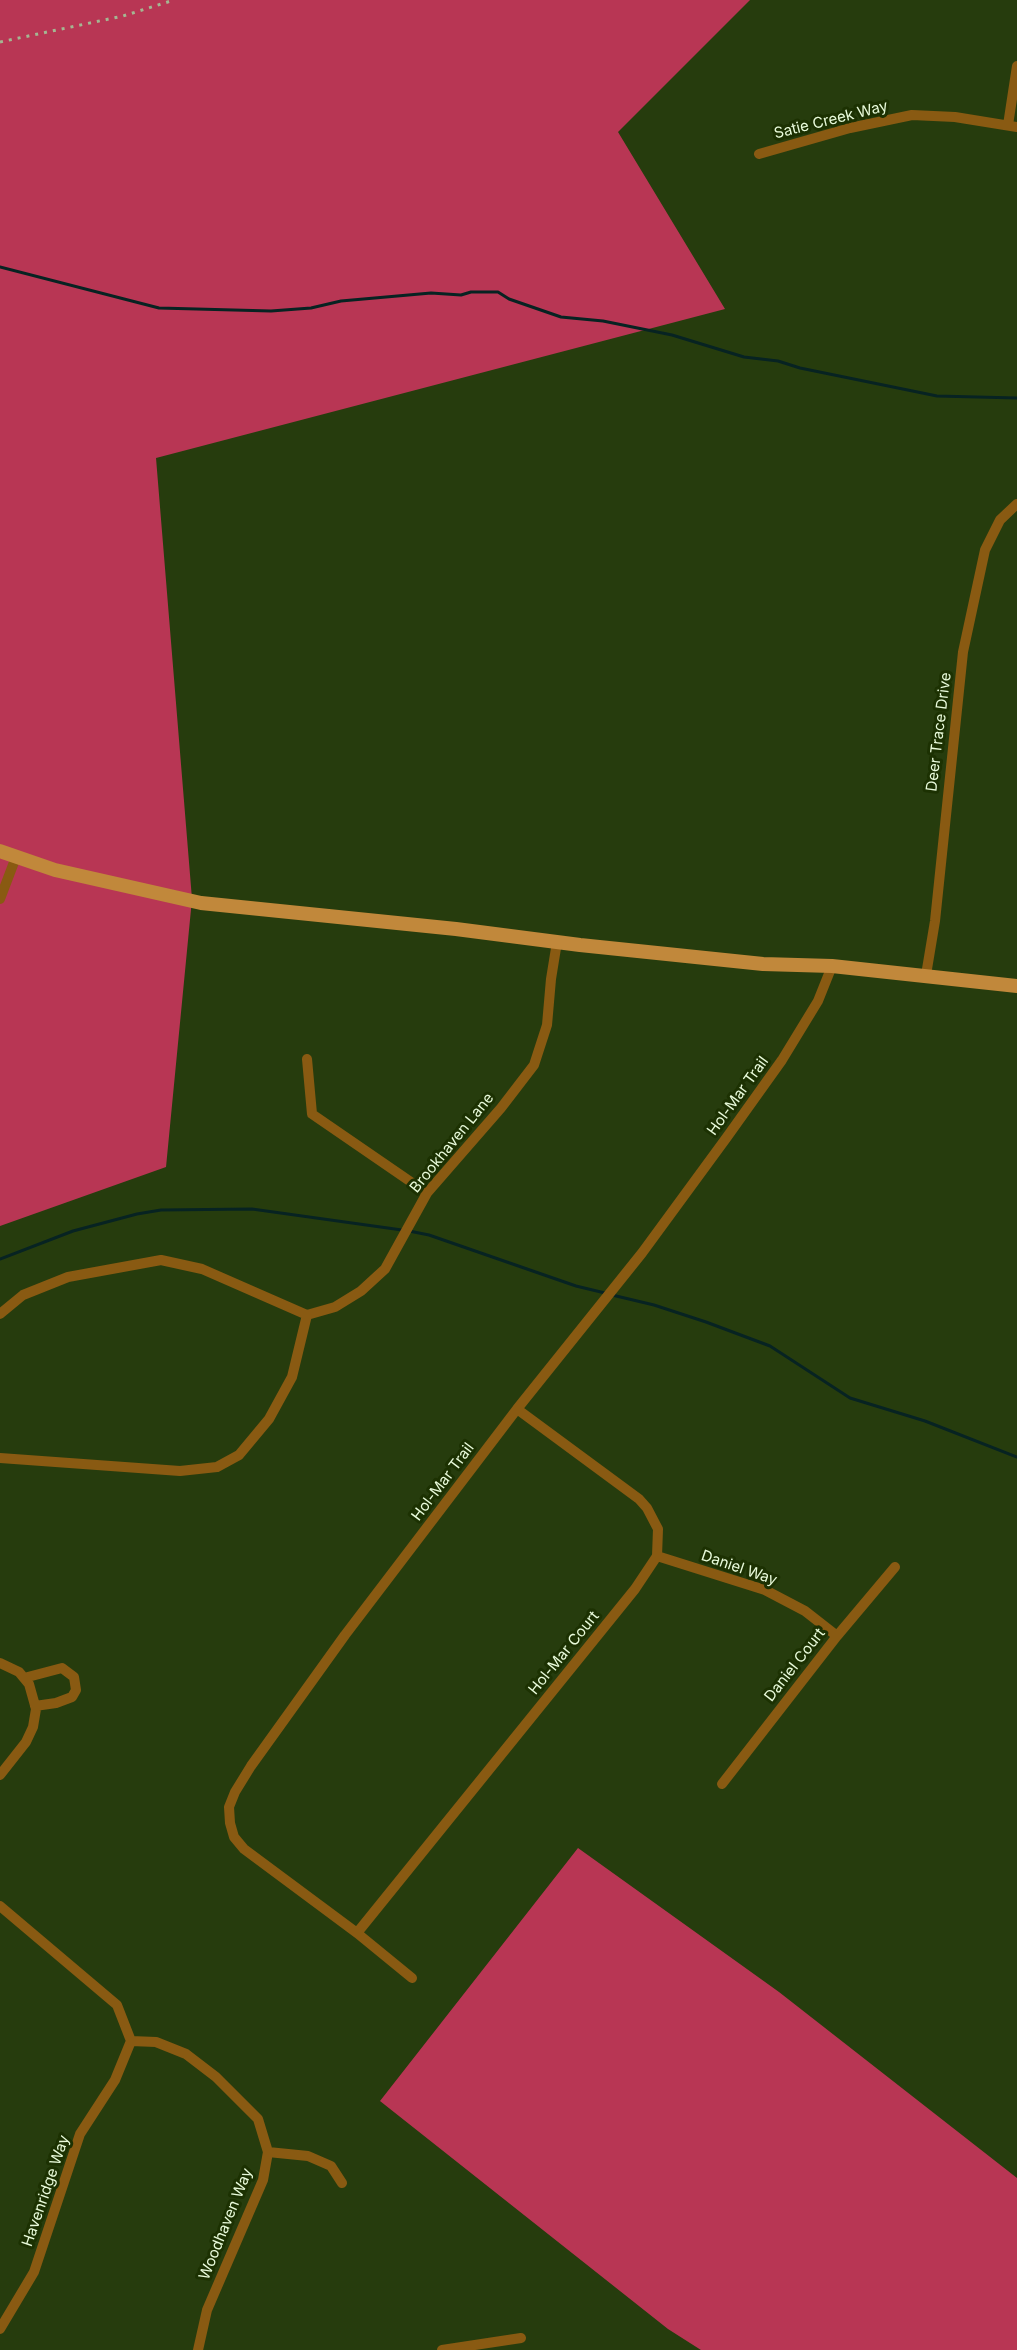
<!DOCTYPE html>
<style>
body{margin:0}
canvas{display:block;background:#263c0d}
</style>
<canvas width="1017" height="2350"></canvas>
<script>
const g = document.querySelector('canvas').getContext('2d');
g.lineJoin = 'round';
function fillPath(path, color) {
  g.fillStyle = color;
  g.fill(path, 'evenodd');
}
function shape(rows) {
  const path = new Path2D();
  for (const r of rows) {
    path.moveTo(r[0], r[1]);
    for (let i = 2; i < r.length; i += 2) path.lineTo(r[i], r[i + 1]);
  }
  return path;
}
function trace(path, color, width, dash) {
  g.strokeStyle = color;
  g.lineWidth = width;
  g.lineCap = dash ? 'butt' : 'round';
  g.setLineDash(dash || []);
  g.stroke(path);
}
function label(font, color, halo, rows, align = 'center') {
  g.font = font + ' Inter,sans-serif';
  g.lineWidth = 6;
  g.setLineDash([]);
  g.textBaseline = 'middle';
  g.strokeStyle = halo;
  g.fillStyle = color;
  for (const [text, x, y, turn = 0] of rows) {
    g.save();
    g.translate(x, y);
    g.rotate((+turn || 0) * Math.PI / 180);
    g.textAlign = isNaN(turn) ? turn : align;
    if (halo) g.strokeText(text, 0, 0);
    g.fillText(text, 0, 0);
    g.restore();
  }
}
fillPath(shape([
 [0,0,750,0,618,132,725,309,156,458,192,899,166,1167,0,1226],
 [578,1848,779,1992,1017,2178,1017,2350,701,2350,668,2329,380,2101]
]), '#b83654');
trace(shape([
 [0,267,159,308,271,311,311,308,341,301,431,293,461,295,471,292,498,292,509,299,561,317,603,321,672,335,744,357,778,361,800,368,937,396,1017,398],
 [409,1231,429,1235,576,1286,605,1293],
 [0,1259,73,1231,137,1214,161,1210,252,1209,402,1230],
 [612,1295,654,1305,706,1322,770,1346,850,1398,925,1421,1017,1457]
]), '#072322', 3);
trace(shape([
 [1008,125,1017,66],
 [759,154,850,128,912,115,955,117,1017,127],
 [0,899,16,857],
 [926,975,935,921,963,652,985,550,1000,520,1017,504],
 [307,1059,312,1114,427,1193],
 [0,1314,23,1295,68,1277,161,1260,202,1269,307,1315,335,1307,361,1291,385,1269,427,1193,501,1108,534,1065,547,1025,551,979,557,942],
 [0,1458,180,1471,217,1467,239,1455,269,1419,292,1377,307,1315],
 [657,1556,765,1590,805,1611,837,1636],
 [0,1663,19,1672,29,1684,36,1709,33,1727,26,1742,0,1775],
 [24,1678,62,1668,74,1677,76,1690,72,1697,56,1703,35,1706],
 [722,1784,837,1636,895,1567],
 [0,1906,117,2005,131,2041,115,2080,80,2134,34,2272,0,2329],
 [357,1933,635,1589,657,1556,658,1529,647,1508,639,1499,517,1409],
 [412,1978,357,1933,244,1849,234,1837,230,1823,229,1807,235,1792,251,1766,345,1635,517,1409,642,1253,727,1137,782,1060,818,1001,832,966],
 [131,2041,156,2042,186,2054,216,2077,258,2119,268,2152,263,2180,207,2310,198,2350],
 [268,2152,308,2156,331,2166,342,2183],
 [442,2350,521,2338]
]), '#895a12', 10);
trace(shape([
 [0,851,55,870,201,903,456,929,580,945,763,964,832,966,1017,986]
]), '#c1883b', 14);
trace(shape([
 [0,42,123,16,174,0]
]), '#a4b792', 3, [3, 6]);
label('15px', '#e9fbdb', '#1c3102', [
 ["Satie Creek Way",831,120,-14],
 ["Deer Trace Drive",939,732,-83],
 ["Hol-Mar Trail",738,1096,-54],
 ["Brookhaven Lane",452,1143,-51],
 ["Hol-Mar Trail",443,1482,-53],
 ["Daniel Way",739,1568,19],
 ["Hol-Mar Court",564,1653,-51],
 ["Daniel Court",795,1665,-52],
 ["Havenridge Way",46,2191,-71],
 ["Woodhaven Way",226,2224,-68]
]);
</script>
